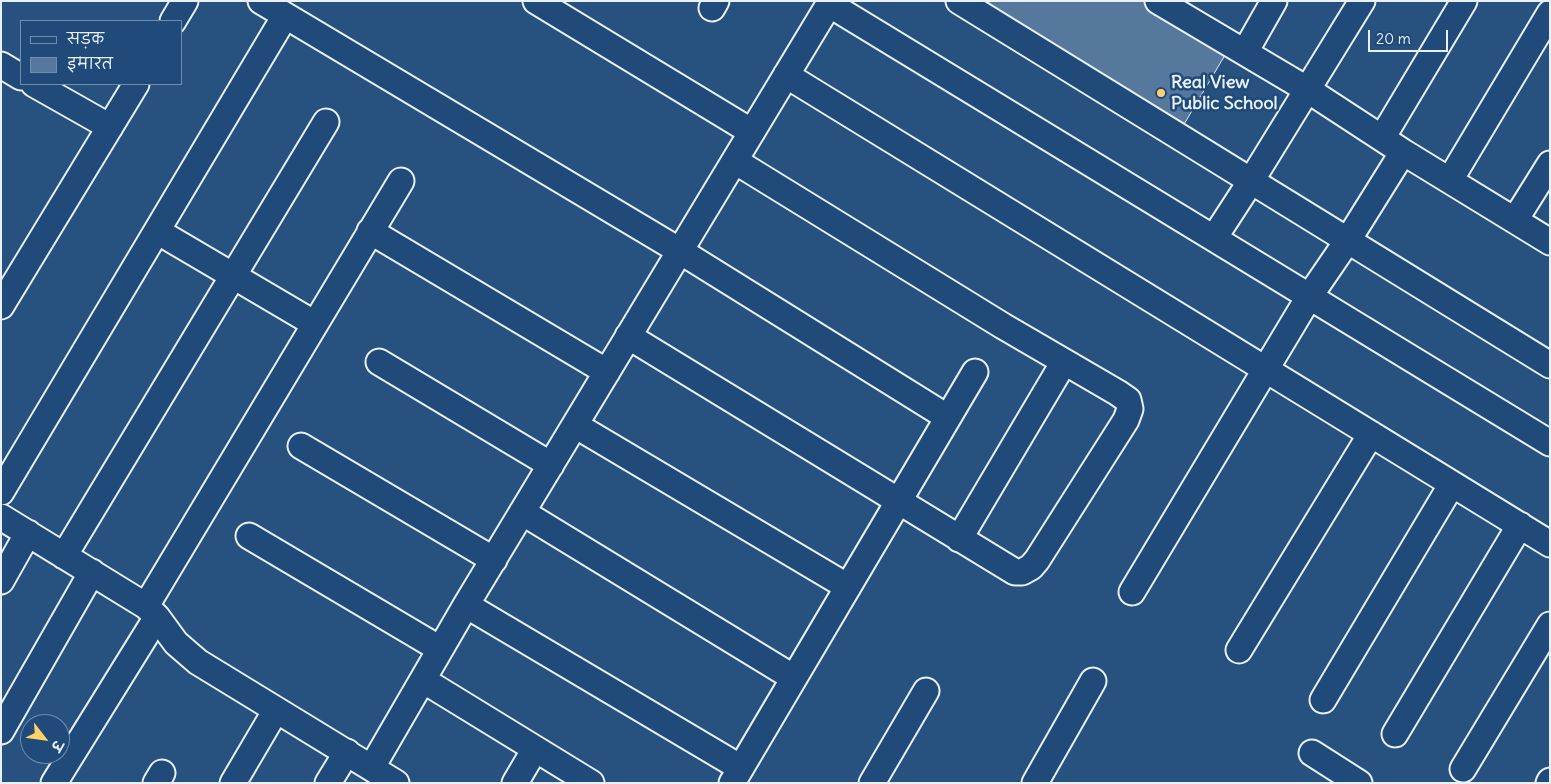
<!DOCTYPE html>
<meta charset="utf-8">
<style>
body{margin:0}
#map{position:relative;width:1551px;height:784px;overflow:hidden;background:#27517f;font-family:Delius,"Playpen Sans Deva",sans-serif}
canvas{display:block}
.frame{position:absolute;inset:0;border:2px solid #e8f1f8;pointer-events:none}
.legend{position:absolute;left:20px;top:20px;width:162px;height:65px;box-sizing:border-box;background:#1f4a7a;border:1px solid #6f8dac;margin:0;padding:6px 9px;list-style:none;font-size:15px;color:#e8f1f8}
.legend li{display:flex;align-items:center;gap:10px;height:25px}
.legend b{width:25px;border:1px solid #6f8dac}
.north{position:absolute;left:20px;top:714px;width:50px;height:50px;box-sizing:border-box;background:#1f4a7a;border:1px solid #6f8dac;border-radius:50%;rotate:120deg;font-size:14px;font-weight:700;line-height:20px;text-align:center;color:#e8f1f8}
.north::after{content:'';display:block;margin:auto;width:18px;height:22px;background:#ffd166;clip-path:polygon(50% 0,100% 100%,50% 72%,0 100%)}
.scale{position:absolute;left:1368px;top:30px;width:80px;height:22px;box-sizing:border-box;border:2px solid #e8f1f8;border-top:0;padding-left:6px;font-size:15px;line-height:18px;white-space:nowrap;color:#e8f1f8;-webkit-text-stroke:4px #1f4a7a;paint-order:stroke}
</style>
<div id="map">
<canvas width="1551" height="784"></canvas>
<div class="frame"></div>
<ul class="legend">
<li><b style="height:6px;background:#1f4a7a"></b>सड़क</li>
<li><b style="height:14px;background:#57789d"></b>इमारत</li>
</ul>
<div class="north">उ</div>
<div class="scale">20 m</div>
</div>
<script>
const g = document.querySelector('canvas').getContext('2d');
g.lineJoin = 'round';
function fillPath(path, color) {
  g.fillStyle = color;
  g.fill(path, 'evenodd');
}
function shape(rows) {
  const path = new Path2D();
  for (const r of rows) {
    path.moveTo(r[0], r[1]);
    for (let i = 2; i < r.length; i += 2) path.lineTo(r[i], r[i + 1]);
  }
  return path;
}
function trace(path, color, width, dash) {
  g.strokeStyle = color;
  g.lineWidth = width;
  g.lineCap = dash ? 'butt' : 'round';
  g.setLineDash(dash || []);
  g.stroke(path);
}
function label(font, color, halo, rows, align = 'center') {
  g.font = font + ' Delius,sans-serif';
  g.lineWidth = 5;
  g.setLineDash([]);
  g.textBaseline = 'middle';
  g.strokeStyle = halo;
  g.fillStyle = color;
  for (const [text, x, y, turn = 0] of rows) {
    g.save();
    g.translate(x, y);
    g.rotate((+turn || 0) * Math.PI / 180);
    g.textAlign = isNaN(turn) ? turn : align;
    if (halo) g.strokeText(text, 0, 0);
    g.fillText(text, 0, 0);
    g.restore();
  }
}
const building = shape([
 [968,1,1144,1,1228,50,1180,131,968,1]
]);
fillPath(building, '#57789d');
trace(building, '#e8f1f8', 1);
const street = shape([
 [261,1,680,251,947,417],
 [536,1,752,132],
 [959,1,1550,365],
 [1158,1,1308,90,1403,152,1550,242],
 [829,4,1550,443],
 [712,8,716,1],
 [173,21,185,1],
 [1245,52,1274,1],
 [1,65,21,77],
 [786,75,1550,544],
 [34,84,110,127],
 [1382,138,1464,1],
 [1450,180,1550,13],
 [1515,220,1550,164],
 [157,231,315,324],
 [370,231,607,372],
 [1214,238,1251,181,1362,1],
 [1,306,136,84],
 [628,336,1015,572,1022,572,1031,567,1037,560,1126,420,1130,409,1128,400,1118,393,1003,326,735,161],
 [379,362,551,465],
 [575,425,848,587],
 [301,446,494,560],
 [1,492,285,16],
 [522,512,794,678],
 [1,517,146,606,157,617,176,643,198,662,396,783],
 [249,536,440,649],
 [959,539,1064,362],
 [64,556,326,122],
 [1,581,28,533],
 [1132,592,1309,297,1348,240,1403,152],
 [466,605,741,768],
 [146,606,401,181],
 [1239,650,1371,434],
 [423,680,591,783],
 [1323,700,1452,484],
 [1,731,92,572],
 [1395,734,1520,525],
 [1312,753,1359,783],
 [372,767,466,605,831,1],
 [1463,769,1550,625],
 [54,783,157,617],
 [156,783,162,773],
 [233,783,276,710],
 [328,783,347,752],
 [515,783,535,749],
 [732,783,975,372],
 [872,783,926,691],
 [1035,783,1093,681],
 [1549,783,1550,781]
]);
trace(street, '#e8f1f8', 29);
trace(street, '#1f4a7a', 25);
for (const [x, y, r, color] of [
 [1161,93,5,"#ffd166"]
]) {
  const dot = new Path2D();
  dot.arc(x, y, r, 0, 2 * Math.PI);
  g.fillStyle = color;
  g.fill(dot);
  trace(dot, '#1f4a7a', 2);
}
label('bold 18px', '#e8f1f8', '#1f4a7a', [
 ["Real View",1171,83],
 ["Public School",1171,104]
], 'left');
</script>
